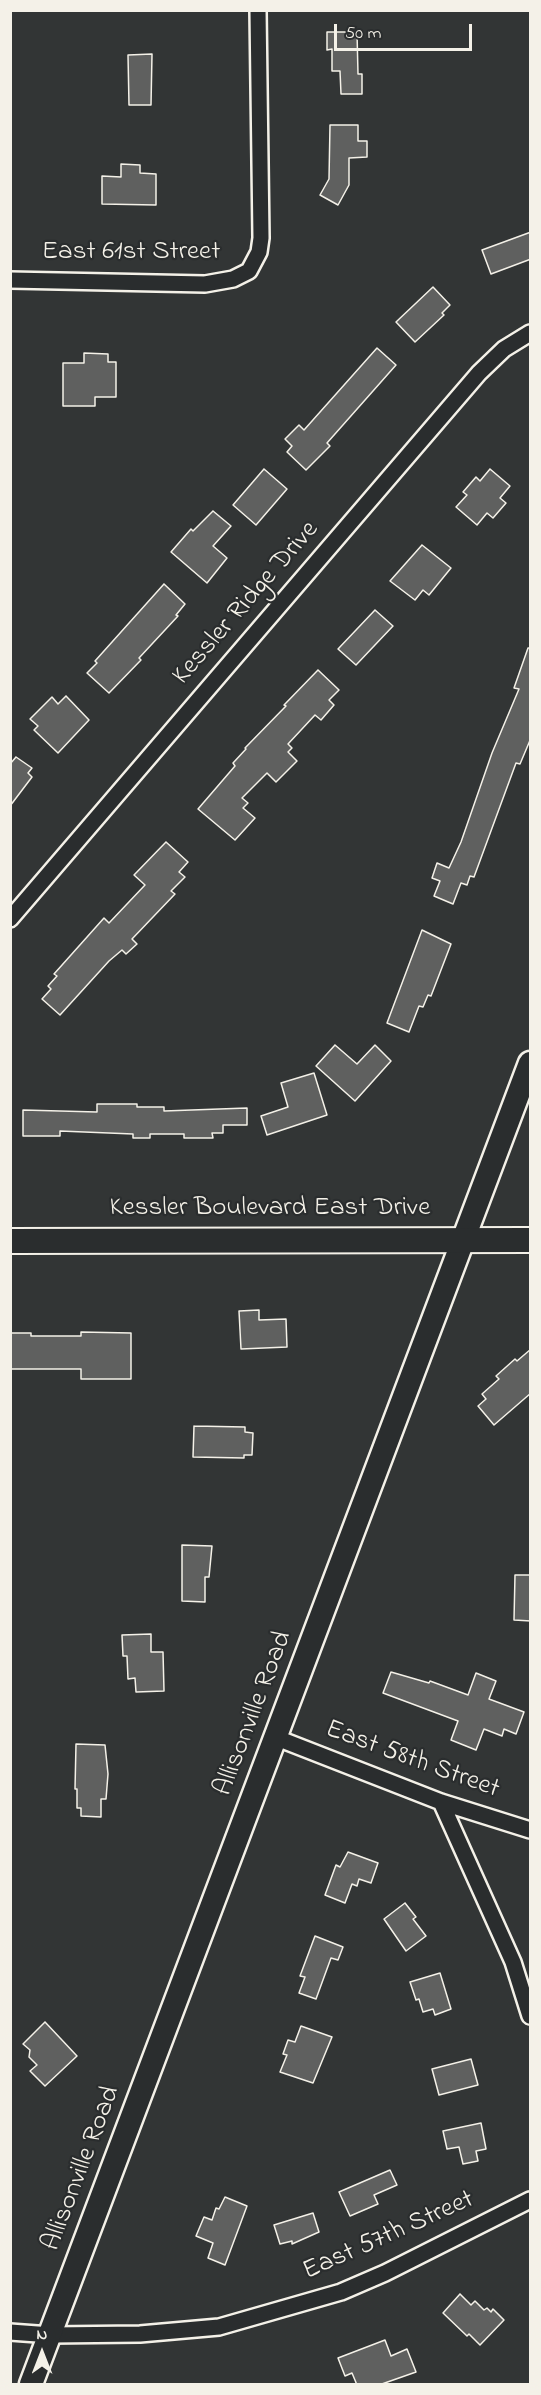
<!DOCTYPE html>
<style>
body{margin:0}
#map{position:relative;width:541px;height:2395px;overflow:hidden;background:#323535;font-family:"Indie Flower",sans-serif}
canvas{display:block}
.frame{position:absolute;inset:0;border:12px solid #f4f1e8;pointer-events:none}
.north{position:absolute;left:12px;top:2323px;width:60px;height:60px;-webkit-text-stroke:4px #2a2d2e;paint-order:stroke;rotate:0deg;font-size:16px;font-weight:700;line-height:24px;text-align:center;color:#f4f1e8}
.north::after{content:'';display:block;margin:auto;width:21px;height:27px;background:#f4f1e8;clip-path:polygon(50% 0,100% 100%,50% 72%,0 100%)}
.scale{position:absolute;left:334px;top:24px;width:138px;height:27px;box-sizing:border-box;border:3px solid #f4f1e8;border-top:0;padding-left:8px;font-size:18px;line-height:21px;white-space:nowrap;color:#f4f1e8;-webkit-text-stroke:4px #2a2d2e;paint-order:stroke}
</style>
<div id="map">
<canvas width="541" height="2395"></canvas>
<div class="frame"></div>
<div class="north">N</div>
<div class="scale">50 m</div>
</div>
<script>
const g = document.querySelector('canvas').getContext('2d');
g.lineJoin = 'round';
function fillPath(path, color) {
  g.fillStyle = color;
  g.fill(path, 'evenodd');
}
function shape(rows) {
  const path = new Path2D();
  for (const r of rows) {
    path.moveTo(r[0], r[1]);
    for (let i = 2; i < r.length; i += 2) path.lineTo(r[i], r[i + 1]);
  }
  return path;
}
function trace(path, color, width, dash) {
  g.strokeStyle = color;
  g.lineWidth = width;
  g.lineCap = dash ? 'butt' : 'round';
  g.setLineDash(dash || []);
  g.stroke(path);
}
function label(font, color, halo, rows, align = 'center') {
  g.font = font + ' "Indie Flower",sans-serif';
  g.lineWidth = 4.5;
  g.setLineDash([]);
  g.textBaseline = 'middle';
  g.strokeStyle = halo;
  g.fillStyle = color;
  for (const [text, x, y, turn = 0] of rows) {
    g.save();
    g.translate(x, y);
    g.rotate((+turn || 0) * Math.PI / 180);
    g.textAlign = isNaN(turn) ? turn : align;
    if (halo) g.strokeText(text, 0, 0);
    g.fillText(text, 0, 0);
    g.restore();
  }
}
const building = shape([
 [327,32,357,32,358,74,362,74,362,94,341,94,340,71,332,71,332,49,327,50,327,32],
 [152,54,151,105,129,105,128,55,152,54],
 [330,125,358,125,358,141,367,141,367,157,349,158,349,185,338,205,320,195,329,179,330,125],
 [121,164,140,165,140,173,156,174,156,205,102,204,102,176,121,177,121,164],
 [531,232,531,259,491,274,482,250,531,232],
 [433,287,450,305,442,313,444,315,415,342,396,322,433,287],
 [377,348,396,365,327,443,330,446,306,470,287,452,292,446,285,439,299,425,304,430,377,348],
 [84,353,108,354,108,362,116,362,116,397,95,397,95,406,63,406,63,363,84,363,84,353],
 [264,469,287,489,256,525,233,505,264,469],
 [490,469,510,486,500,498,506,503,493,518,487,513,477,525,456,507,467,495,463,492,476,477,480,481,490,469],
 [213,511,231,526,213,546,227,558,207,583,171,552,191,529,193,531,213,511],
 [422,545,451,568,429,595,423,590,415,600,390,581,422,545],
 [164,584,185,604,176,615,178,616,139,658,141,660,109,693,87,673,97,663,95,661,164,584],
 [375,610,393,626,356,665,338,649,375,610],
 [528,648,531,648,531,738,520,764,516,763,474,877,470,876,467,885,461,883,453,904,434,896,440,881,432,878,437,863,449,868,461,842,492,753,519,689,514,688,528,648],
 [318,670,339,690,329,700,334,705,321,720,315,715,288,744,292,748,288,752,297,761,276,782,267,773,242,798,248,803,243,808,255,818,235,840,198,809,235,766,233,763,246,749,245,748,286,706,284,705,318,670],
 [66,696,89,720,58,753,34,730,38,726,30,719,52,697,58,704,66,696],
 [16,757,32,768,28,773,32,777,10,806,10,764,16,757],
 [166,842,188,862,179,872,185,877,171,891,175,894,132,939,137,944,126,954,122,950,109,961,60,1015,42,999,51,989,48,986,57,976,54,974,104,918,109,923,145,885,134,875,166,842],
 [422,930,451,944,431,996,428,995,423,1007,419,1006,409,1032,387,1023,422,930],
 [335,1045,357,1064,375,1045,391,1061,355,1101,316,1066,335,1045],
 [314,1073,327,1115,267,1135,261,1116,288,1107,281,1083,314,1073],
 [97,1104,137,1104,137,1107,164,1107,164,1111,247,1108,247,1125,223,1125,223,1133,212,1133,213,1138,184,1138,184,1134,150,1134,150,1138,133,1138,133,1134,60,1131,60,1136,23,1136,23,1110,97,1112,97,1104],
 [259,1310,259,1320,286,1319,287,1347,241,1349,239,1311,259,1310],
 [81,1332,131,1333,131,1379,81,1379,81,1369,10,1369,10,1333,31,1333,31,1336,81,1336,81,1332],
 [531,1349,531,1393,494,1425,478,1406,486,1399,482,1394,499,1379,496,1376,515,1359,517,1361,531,1349],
 [194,1426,245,1427,245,1432,253,1433,252,1455,244,1455,244,1458,193,1457,194,1426],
 [182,1545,212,1546,209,1577,205,1577,205,1602,182,1601,182,1545],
 [515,1575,531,1575,531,1621,514,1620,515,1575],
 [151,1634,151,1652,163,1652,164,1691,136,1692,135,1678,128,1679,127,1656,123,1656,122,1635,151,1634],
 [391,1672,429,1683,430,1681,468,1695,476,1673,496,1681,489,1699,524,1712,516,1734,504,1729,502,1736,484,1729,476,1750,451,1740,458,1721,383,1693,391,1672],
 [76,1744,105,1745,108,1774,106,1799,101,1799,101,1817,81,1816,81,1808,77,1808,77,1789,75,1789,76,1744],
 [348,1852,378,1863,371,1883,359,1879,357,1886,352,1884,345,1903,325,1895,336,1865,340,1867,348,1852],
 [405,1903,416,1917,413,1919,426,1936,406,1951,384,1919,405,1903],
 [315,1936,343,1947,338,1960,331,1958,316,1999,299,1993,305,1977,300,1976,315,1936],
 [440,1973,451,2009,435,2015,433,2009,423,2012,419,1999,416,2000,410,1982,440,1973],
 [45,2022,77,2056,45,2086,30,2071,37,2065,29,2057,30,2050,23,2044,45,2022],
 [301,2026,332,2037,313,2083,280,2072,287,2055,283,2054,288,2040,295,2042,301,2026],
 [471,2059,478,2085,439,2095,432,2069,471,2059],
 [481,2123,486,2149,476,2151,478,2161,463,2164,459,2147,447,2149,443,2131,481,2123],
 [390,2170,397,2185,374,2195,378,2204,350,2216,339,2192,390,2170],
 [225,2197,247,2206,225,2265,208,2258,213,2243,196,2236,204,2217,212,2220,216,2208,219,2209,225,2197],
 [313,2213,319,2232,292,2244,292,2241,280,2244,274,2225,313,2213],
 [460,2294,471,2305,475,2301,484,2310,487,2308,491,2312,493,2309,504,2320,480,2345,469,2334,467,2336,443,2313,460,2294],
 [385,2340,391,2356,407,2349,416,2372,379,2385,357,2385,352,2373,345,2376,338,2358,385,2340]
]);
fillPath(building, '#5f605f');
trace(building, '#f4f1e8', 1.5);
const street = shape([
 [10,280,205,284,233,279,249,271,259,252,261,238,258,10],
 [10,919,479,373,504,349,530,333],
 [277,1738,441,1802,530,1830],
 [441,1802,513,1962,530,2016],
 [10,2332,51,2335,140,2334,219,2327,341,2292,385,2273,530,2200]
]);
const secondary = shape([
 [31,2384,530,1063]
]);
const primary = shape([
 [10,1241,530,1240]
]);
trace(street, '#f4f1e8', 20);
trace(secondary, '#f4f1e8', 27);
trace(primary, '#f4f1e8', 28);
trace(street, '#2a2d2e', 15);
trace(secondary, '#2a2d2e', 22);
trace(primary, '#2a2d2e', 24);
label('27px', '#f4f1e8', '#2a2d2e', [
 ["East 61st Street",131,254],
 ["Kessler Ridge Drive",247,604,-49],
 ["Kessler Boulevard East Drive",270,1210],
 ["Allisonville Road",255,1714,-69],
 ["East 58th Street",412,1761,20],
 ["Allisonville Road",83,2169,-69],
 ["East 57th Street",389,2237,-24]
]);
</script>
